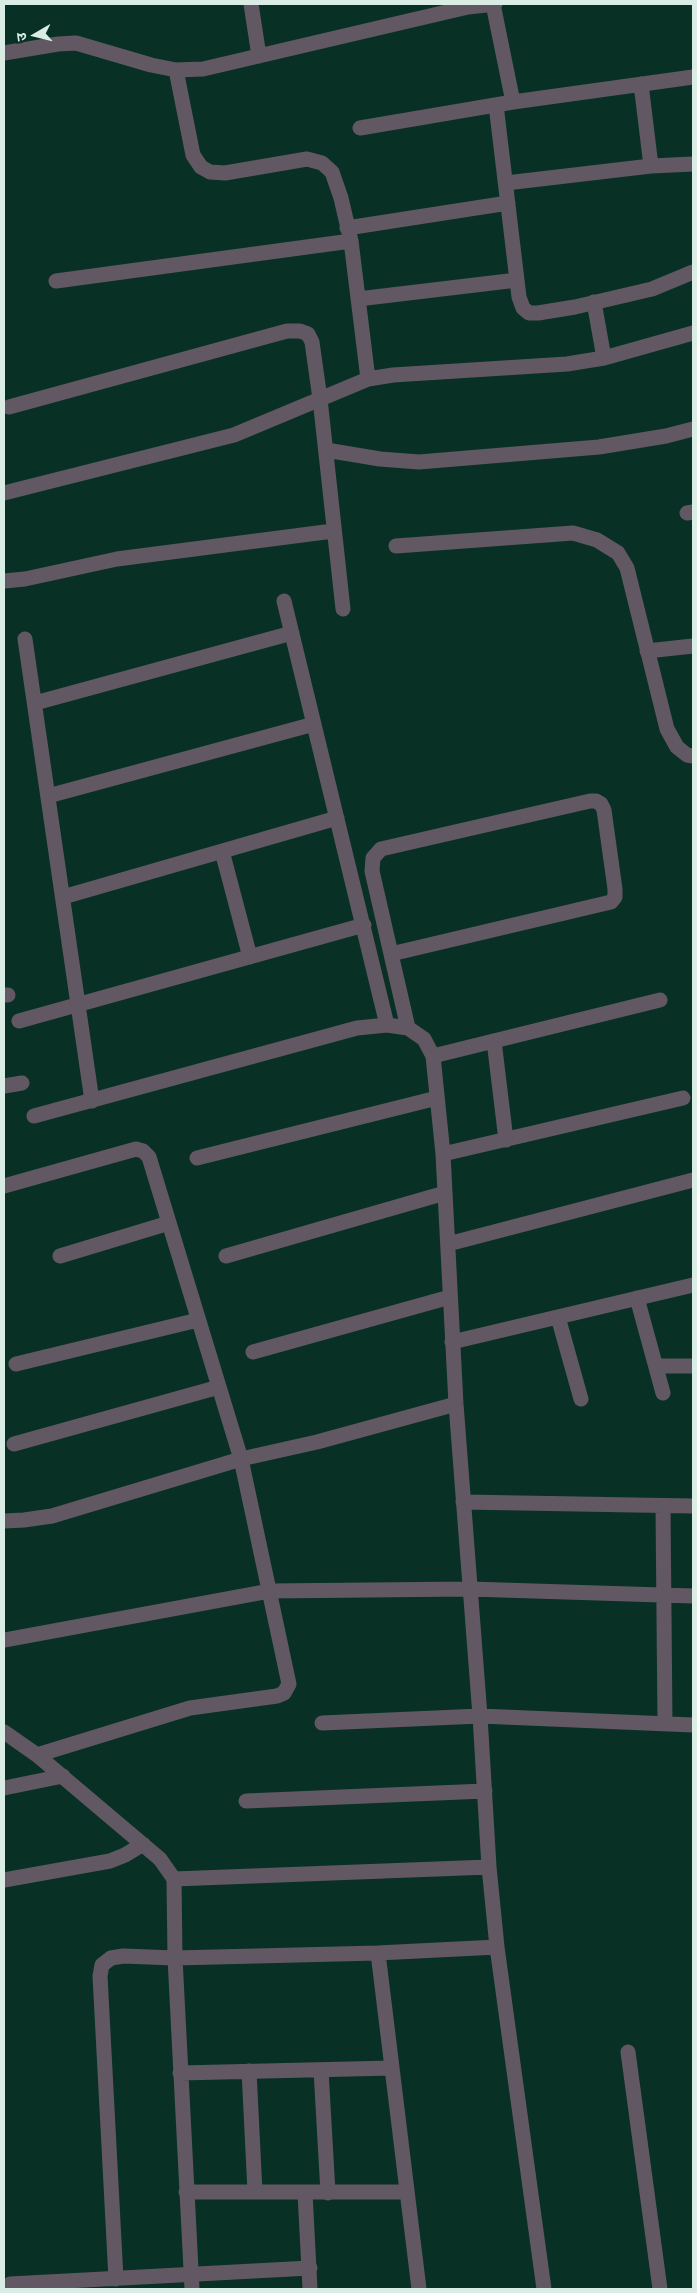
<!DOCTYPE html>
<meta charset="utf-8">
<style>
body{margin:0}
#map{position:relative;width:697px;height:2293px;overflow:hidden;background:#093025;font-family:Literata,"Noto Sans Devanagari",serif}
canvas{display:block}
.frame{position:absolute;inset:0;border:5px solid #d9ede5;pointer-events:none}
.north{position:absolute;left:10px;top:10px;width:50px;height:50px;-webkit-text-stroke:4px #093025;paint-order:stroke;rotate:262deg;font-size:14px;font-weight:700;line-height:20px;text-align:center;color:#d9ede5}
.north::after{content:'';display:block;margin:auto;width:18px;height:22px;background:#d9ede5;clip-path:polygon(50% 0,100% 100%,50% 72%,0 100%)}
</style>
<div id="map">
<canvas width="697" height="2293"></canvas>
<div class="frame"></div>
<div class="north">उ</div>
</div>
<script>
const g = document.querySelector('canvas').getContext('2d');
g.lineJoin = 'round';
function shape(rows) {
  const path = new Path2D();
  for (const r of rows) {
    path.moveTo(r[0], r[1]);
    for (let i = 2; i < r.length; i += 2) path.lineTo(r[i], r[i + 1]);
  }
  return path;
}
function trace(path, color, width, dash) {
  g.strokeStyle = color;
  g.lineWidth = width;
  g.lineCap = dash ? 'butt' : 'round';
  g.setLineDash(dash || []);
  g.stroke(path);
}
trace(shape([
 [251,4,259,56],
 [493,4,513,102],
 [4,53,58,44,76,43,151,65,176,70,203,69,468,7,495,4],
 [176,70,193,155,201,167,210,172,225,173,307,159,322,163,332,172,341,198,351,241,368,379],
 [641,84,651,166],
 [496,105,519,297,523,308,529,313,538,313,575,307,652,289,693,272],
 [360,128,513,102,693,77],
 [506,183,651,166,693,164],
 [347,228,508,203],
 [56,281,351,241],
 [358,299,517,280],
 [594,302,604,358],
 [9,407,287,331,300,331,308,334,312,342,320,399,343,609],
 [326,450,380,459,419,462,599,447,666,436,693,429],
 [4,493,234,435,368,379,393,375,567,364,604,358,693,333],
 [687,513,693,512],
 [396,546,573,533,597,540,618,553,627,568,667,729,677,747,687,755,693,756],
 [4,581,25,579,117,559,333,531],
 [284,601,387,1025],
 [25,639,92,1101],
 [647,651,693,646],
 [35,703,292,633],
 [48,796,314,724],
 [222,851,250,957],
 [63,897,337,818],
 [391,954,611,902,615,897,615,889,604,810,601,804,596,801,590,801,381,849,373,858,372,871,391,954,408,1028],
 [4,995,8,995],
 [19,1021,364,925],
 [494,1041,506,1140],
 [433,1056,660,1000],
 [4,1086,22,1083],
 [34,1116,357,1028,387,1025,408,1028,424,1039,433,1056,443,1154,456,1404,480,1716,489,1867,497,1947,544,2289],
 [443,1154,683,1098],
 [197,1158,437,1098],
 [4,1186,136,1149,143,1151,149,1157,241,1459,289,1684,284,1693,277,1696,190,1708,37,1755],
 [448,1244,693,1180],
 [60,1256,169,1223],
 [226,1256,445,1193],
 [637,1298,663,1393],
 [558,1317,581,1399],
 [452,1342,693,1285],
 [253,1352,450,1297],
 [16,1364,198,1320],
 [656,1366,693,1366],
 [14,1444,219,1387],
 [463,1502,693,1506],
 [663,1506,665,1724],
 [4,1521,24,1520,52,1516,241,1459,317,1442,456,1404],
 [4,1640,269,1591,470,1589,693,1596],
 [322,1723,480,1716,693,1725],
 [4,1732,37,1755,160,1859,174,1879,175,1958,192,2289],
 [4,1788,63,1776],
 [246,1801,485,1791],
 [174,1879,489,1867],
 [4,1880,110,1861,125,1855,143,1844],
 [378,1953,419,2289],
 [628,2052,660,2289],
 [321,2070,328,2193],
 [249,2071,255,2192],
 [180,2073,392,2068],
 [186,2192,406,2192],
 [305,2193,310,2289],
 [116,2279,100,1976,102,1965,111,1958,123,1956,175,1958,378,1953,497,1947],
 [10,2284,310,2268]
]), '#625863', 15);
</script>
